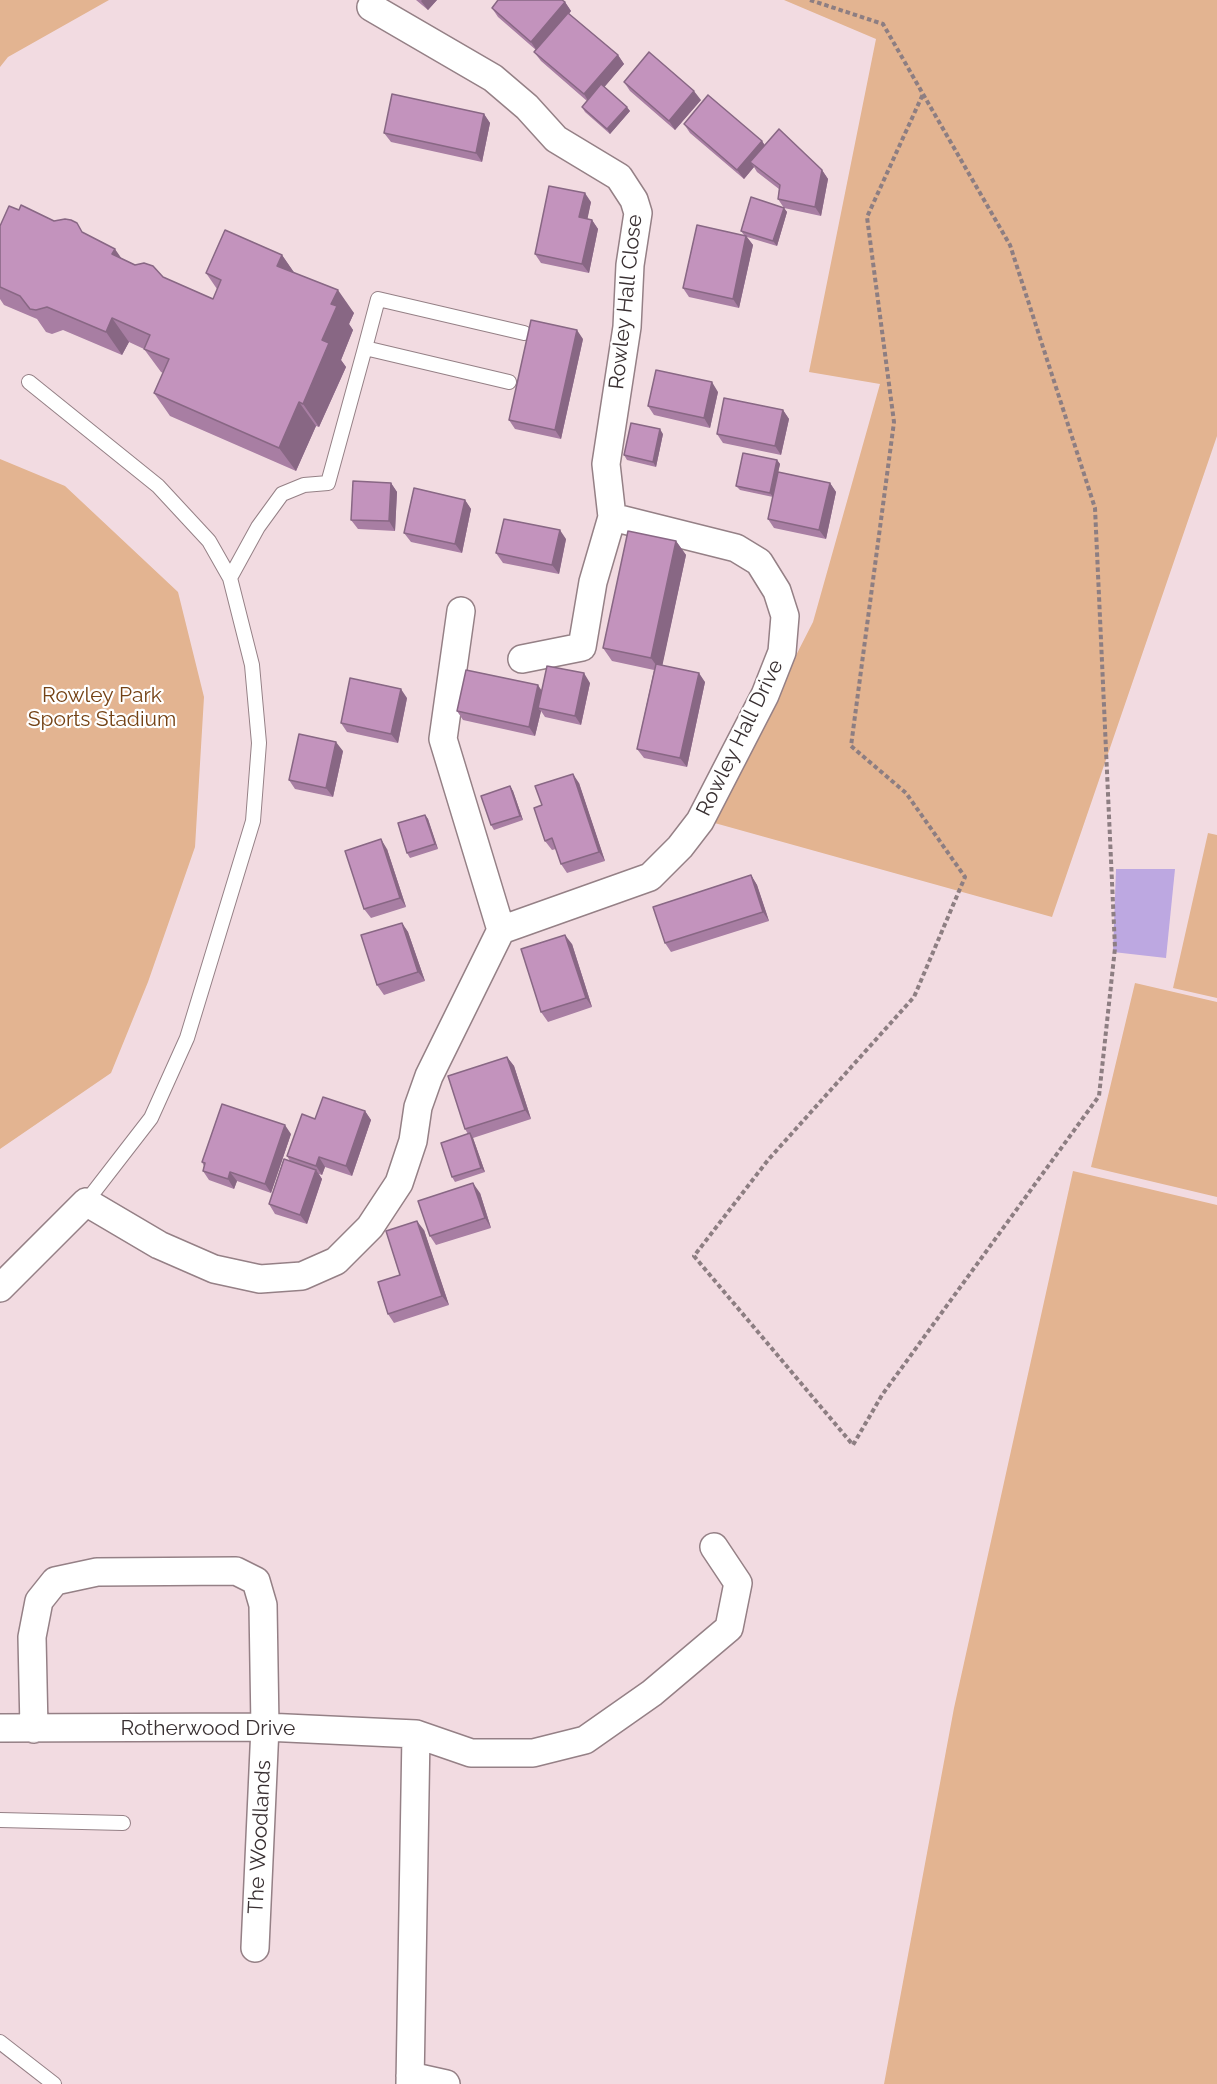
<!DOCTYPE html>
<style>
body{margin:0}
canvas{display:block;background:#f2dbe1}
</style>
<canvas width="1217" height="2084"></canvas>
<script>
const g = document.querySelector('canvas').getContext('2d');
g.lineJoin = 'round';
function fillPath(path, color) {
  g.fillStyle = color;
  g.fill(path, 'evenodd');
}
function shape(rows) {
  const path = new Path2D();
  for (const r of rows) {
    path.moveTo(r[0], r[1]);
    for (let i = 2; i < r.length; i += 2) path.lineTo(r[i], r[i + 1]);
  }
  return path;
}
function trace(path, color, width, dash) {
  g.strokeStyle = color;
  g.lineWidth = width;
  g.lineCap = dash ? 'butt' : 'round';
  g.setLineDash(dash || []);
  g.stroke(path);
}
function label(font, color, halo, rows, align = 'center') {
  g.font = font + ' Raleway,sans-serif';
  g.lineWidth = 4.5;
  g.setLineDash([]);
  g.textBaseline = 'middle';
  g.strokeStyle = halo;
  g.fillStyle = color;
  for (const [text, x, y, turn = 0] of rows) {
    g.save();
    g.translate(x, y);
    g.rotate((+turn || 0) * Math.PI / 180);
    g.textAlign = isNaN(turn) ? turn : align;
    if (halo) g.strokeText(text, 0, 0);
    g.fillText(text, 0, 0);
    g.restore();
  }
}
fillPath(shape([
 [0,0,109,0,8,57,0,67],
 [784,0,1217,0,1217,436,1052,917,711,822,813,622,880,384,809,372,876,39],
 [0,459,65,486,178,592,204,697,195,847,148,982,111,1073,0,1149],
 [1208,833,1217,835,1217,998,1173,988],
 [1135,983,1217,1002,1217,1197,1091,1167],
 [1073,1171,1217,1205,1217,2084,884,2084,954,1708]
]), '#e3b491');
fillPath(shape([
 [1116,869,1175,869,1166,958,1113,952]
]), '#bda8e1');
const lane = shape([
 [365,348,378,299,524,333],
 [29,382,158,486,209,541,230,578,252,665,259,743,253,821,187,1038,151,1118,86,1202],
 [230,578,258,527,282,494,304,485,328,483,365,348,509,382],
 [0,1820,123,1823],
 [0,2042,54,2084]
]);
const street = shape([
 [371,7,493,78,527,107,556,139,619,177,634,200,638,213,630,265,627,327,606,464,612,517],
 [461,611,443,739,501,930],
 [0,1288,86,1202,159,1245,214,1269,260,1279,302,1276,336,1261,370,1227,399,1183,413,1141,418,1107,429,1076,501,930,650,877,680,847,700,821,765,695,782,652,785,616,777,591,759,562,736,548,612,517,593,582,582,647,522,659],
 [0,1728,265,1727,416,1734,471,1753,533,1753,585,1740,652,1693,729,1628,738,1583,714,1547],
 [34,1729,32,1637,39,1601,55,1581,97,1572,236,1571,256,1581,263,1605,265,1727,255,1948],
 [410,2076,446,2084],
 [410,2084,416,1734]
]);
trace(lane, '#958086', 16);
trace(street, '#958086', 30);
trace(shape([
 [810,0,883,24,923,94,1010,245,1095,508,1115,948,1099,1096,882,1395,853,1445,694,1256,768,1160,914,997,965,877,906,793,851,746,894,422,867,217,923,94]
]), '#8d7e82', 4, [4.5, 3]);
trace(lane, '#fff', 14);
trace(street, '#fff', 27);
fillPath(shape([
 [416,0,437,0,428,10],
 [565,2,571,11,569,14,618,55,624,64,604,87,630,111,610,134,585,112,582,107,587,101,541,61,534,52,536,50,498,17,492,8],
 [624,82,701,100,675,130,630,91],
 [484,114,490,123,482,162,391,142,384,133],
 [684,124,762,141,765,146,822,170,828,179,821,216,784,208,778,199,779,189,757,172,754,167,744,179,690,133],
 [591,202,587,219,592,220,598,229,589,273,541,263,535,254],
 [784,208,787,212,777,246,747,237,753,245,739,308,689,297,683,288,744,235,741,231],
 [19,210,84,234,122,259,213,299,217,289,206,273,282,255,294,273,354,313,349,324,353,330,341,360,346,367,319,427,316,426,296,471,170,416,154,393,163,373,161,372,144,349,129,342,122,355,63,330,52,334,46,332,37,319,4,305,0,299,0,226],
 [583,339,561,439,515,429,509,420],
 [718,392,710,428,654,415,648,406],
 [783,410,789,419,781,455,723,443,717,434],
 [663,434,656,467,627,460,624,455],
 [777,460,780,464,778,472,830,483,836,492,826,539,774,528,768,519,773,497,740,490,736,486],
 [391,483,397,492,395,531,358,529,351,520],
 [465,500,471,509,462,553,411,542,404,533],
 [566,539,559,574,503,563,496,553],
 [676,541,686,555,662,665,705,682,687,767,644,758,637,749,654,670,612,661,603,648],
 [590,683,581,725,545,717,541,711,535,736,463,720,457,711,542,691],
 [407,698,398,743,347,732,341,723],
 [343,751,333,797,295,789,289,780],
 [579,783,605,861,567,873,561,864,556,849,552,850,545,841,542,805],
 [510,786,513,791,523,820,494,830,491,825],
 [425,815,428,819,438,849,410,858,407,853],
 [387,849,406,907,371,918,364,909],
 [751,875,757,885,769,921,671,952,665,943],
 [402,923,408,932,425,981,384,995,377,985],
 [572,944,592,1007,548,1022,541,1012],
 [507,1057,514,1066,531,1119,473,1138,485,1172,455,1182,452,1177,468,1134,465,1129],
 [365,1111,371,1120,352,1176,325,1167,322,1175,319,1174,322,1179,307,1224,275,1214,269,1204,290,1161,287,1156,315,1119],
 [291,1134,271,1193,237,1181,234,1189,209,1180,203,1171,204,1166,202,1162],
 [480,1193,491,1228,436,1245,430,1236],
 [424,1230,449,1305,394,1323,388,1314,400,1275]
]), '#a87ea3');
fillPath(shape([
 [422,0,437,0,428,10,421,1],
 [565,2,571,11,537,51,531,42],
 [618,55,624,64,590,104,584,94],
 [694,91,701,100,675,130,669,121],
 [627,107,630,111,610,134,607,129],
 [484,114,490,123,482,162,476,153],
 [762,141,768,150,750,162,754,167,744,179,737,170],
 [822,170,828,179,821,216,815,207],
 [585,193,591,202,586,226,579,217],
 [784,208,787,212,777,246,773,241],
 [592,220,598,229,589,273,582,264],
 [746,236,753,245,739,308,733,299],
 [115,249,131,272,112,254],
 [282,255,298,278,277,266],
 [338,290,354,313,349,324,353,330,341,360,346,367,319,427,303,404,322,340,331,304],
 [112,318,129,342,122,355,106,332],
 [577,330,583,339,561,439,555,430],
 [712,382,718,392,710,428,704,418],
 [299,402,316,426,296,471,279,448],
 [783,410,789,419,781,455,775,446],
 [660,429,663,434,656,467,653,462],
 [777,460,780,464,773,497,770,493],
 [391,483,397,492,395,531,389,521],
 [830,483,836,492,826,539,819,530],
 [465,500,471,509,462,553,455,544],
 [560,530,566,539,559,574,552,565],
 [676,541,686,555,661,672,651,658],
 [584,673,590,683,581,725,575,716],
 [699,673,705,682,687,767,680,758],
 [538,685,544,694,538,708,541,711,535,736,529,727],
 [401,689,407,698,398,743,391,734],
 [336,742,343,751,333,797,326,788],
 [573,774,579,783,605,861,599,852],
 [510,786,513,791,523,820,520,816],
 [425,815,428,819,438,849,435,844],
 [381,839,387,849,406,907,400,898],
 [751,875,757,885,769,921,763,912],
 [402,923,408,932,425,981,418,972],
 [565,935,572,944,592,1007,586,998],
 [507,1057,514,1066,531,1119,525,1110],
 [365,1111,371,1120,352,1176,346,1166],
 [285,1125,291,1134,271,1193,265,1184],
 [470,1133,473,1138,485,1172,481,1168],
 [319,1157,325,1167,322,1175,316,1166],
 [316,1170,322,1179,307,1224,300,1215],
 [230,1172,237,1181,234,1189,228,1179],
 [473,1183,480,1193,491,1228,485,1218],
 [417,1221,424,1230,449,1305,442,1296]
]), '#886784');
const building = shape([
 [498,0,562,0,565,2,531,42,492,8,498,0],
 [568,13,618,55,584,94,534,52,568,13],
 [649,52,694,91,669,121,624,82,649,52],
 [601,84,627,107,607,129,582,107,601,84],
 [392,94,484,114,476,153,384,133,392,94],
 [708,95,762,141,737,170,684,124,708,95],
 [779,129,822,170,815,207,778,199,780,185,750,162,779,129],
 [549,186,585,193,579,217,592,220,582,264,535,254,549,186],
 [751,197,784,208,773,241,741,231,751,197],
 [21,205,54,221,65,219,71,220,77,223,82,232,115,249,112,254,135,265,144,263,153,266,163,277,213,299,221,280,206,273,225,230,282,255,277,266,338,290,331,304,337,306,322,340,329,343,303,404,299,402,279,448,154,393,169,359,144,349,150,335,112,318,106,332,47,307,36,310,30,309,20,296,0,287,0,226,9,206,19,210,21,205],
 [697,225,746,236,733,299,683,288,697,225],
 [531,320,577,330,555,430,509,420,531,320],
 [656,370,712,382,704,418,648,406,656,370],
 [724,398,783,410,775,446,717,434,724,398],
 [631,423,660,429,653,462,624,455,631,423],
 [743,453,777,460,770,493,736,486,743,453],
 [778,472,830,483,819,530,768,519,778,472],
 [353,481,391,483,389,521,351,520,353,481],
 [414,488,465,500,455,544,404,533,414,488],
 [504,519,560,530,552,565,496,553,504,519],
 [628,531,676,541,651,658,603,648,628,531],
 [656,664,699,673,680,758,637,749,656,664],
 [547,666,584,673,575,716,538,708,547,666],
 [466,670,538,685,529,727,457,711,466,670],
 [350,678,401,689,391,734,341,723,350,678],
 [299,734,336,742,326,788,289,780,299,734],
 [573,774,599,852,561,864,552,838,545,841,534,808,542,805,535,786,573,774],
 [510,786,520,816,491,825,481,796,510,786],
 [425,815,435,844,407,853,398,823,425,815],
 [381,839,400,898,364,909,345,851,381,839],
 [751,875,763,912,665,943,653,907,751,875],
 [402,923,418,972,377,985,361,935,402,923],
 [565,935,586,998,541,1012,521,949,565,935],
 [507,1057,525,1110,465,1129,448,1076,507,1057],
 [323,1097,365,1111,346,1166,319,1157,316,1166,287,1156,302,1114,315,1119,323,1097],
 [222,1104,285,1125,265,1184,230,1172,228,1179,203,1171,205,1163,202,1162,222,1104],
 [470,1133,481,1168,452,1177,441,1143,470,1133],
 [284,1159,316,1170,300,1215,269,1204,284,1159],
 [473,1183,485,1218,430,1236,418,1201,473,1183],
 [417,1221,442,1296,388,1314,378,1282,400,1275,386,1231,417,1221]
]);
fillPath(building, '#c393bd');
trace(building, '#886784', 1.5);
label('21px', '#393032', '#fff', [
 ["Rowley Hall Close",626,302,-84],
 ["Rowley Hall Drive",740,738,-64],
 ["Rotherwood Drive",208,1729],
 ["The Woodlands",260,1837,-87]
]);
label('21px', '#744215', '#fff', [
 ["Rowley Park",102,696],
 ["Sports Stadium",102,720]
]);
</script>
